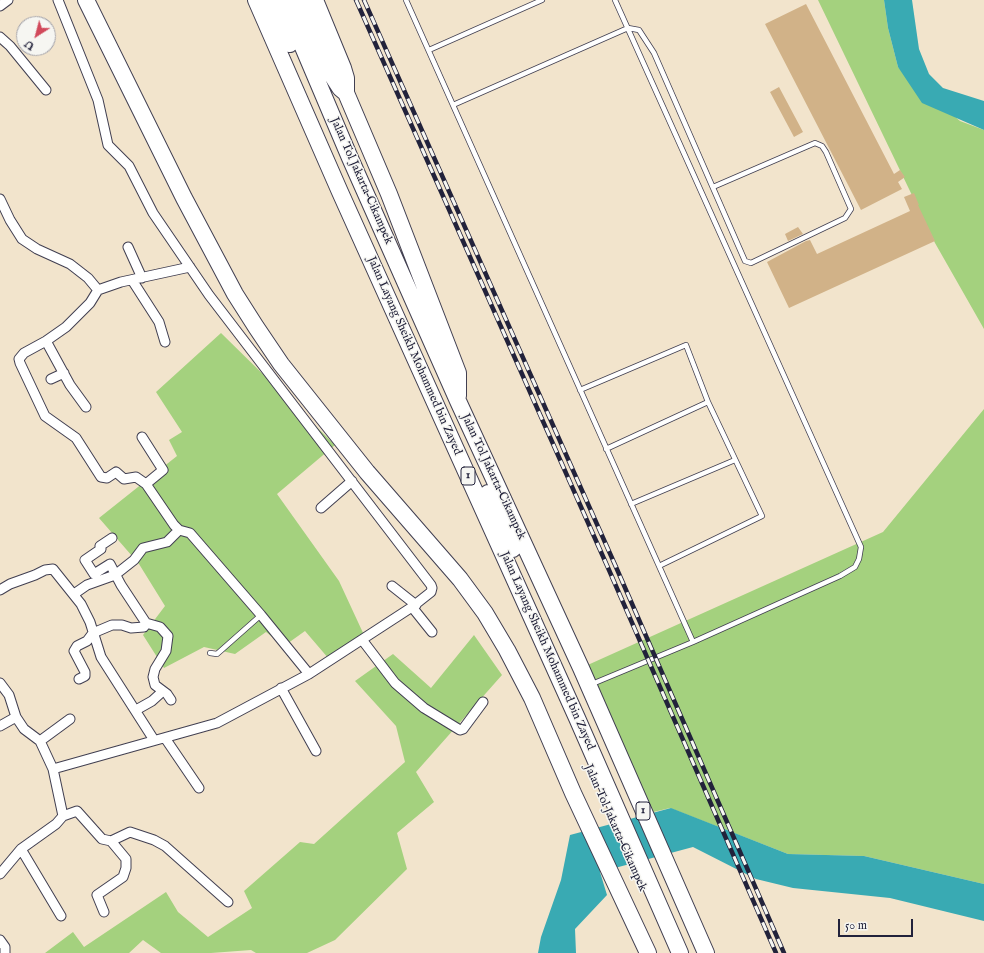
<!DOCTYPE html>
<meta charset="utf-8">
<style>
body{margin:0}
#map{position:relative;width:984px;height:953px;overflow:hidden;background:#f2e4cc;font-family:"IM FELL English",serif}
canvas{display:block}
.north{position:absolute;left:16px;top:16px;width:40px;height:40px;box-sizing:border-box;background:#f6f6f2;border:1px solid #a1a1a9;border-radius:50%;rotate:216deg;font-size:11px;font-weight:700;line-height:16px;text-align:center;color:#22223b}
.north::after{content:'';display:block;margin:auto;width:14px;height:18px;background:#d1495b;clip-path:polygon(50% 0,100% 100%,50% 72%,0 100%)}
.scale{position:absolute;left:838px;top:919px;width:75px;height:18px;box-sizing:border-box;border:2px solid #22223b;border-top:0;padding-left:5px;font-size:12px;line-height:14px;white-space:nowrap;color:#22223b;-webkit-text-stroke:3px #f6f6f2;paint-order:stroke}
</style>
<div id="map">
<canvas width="984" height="953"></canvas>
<div class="north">U</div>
<div class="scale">50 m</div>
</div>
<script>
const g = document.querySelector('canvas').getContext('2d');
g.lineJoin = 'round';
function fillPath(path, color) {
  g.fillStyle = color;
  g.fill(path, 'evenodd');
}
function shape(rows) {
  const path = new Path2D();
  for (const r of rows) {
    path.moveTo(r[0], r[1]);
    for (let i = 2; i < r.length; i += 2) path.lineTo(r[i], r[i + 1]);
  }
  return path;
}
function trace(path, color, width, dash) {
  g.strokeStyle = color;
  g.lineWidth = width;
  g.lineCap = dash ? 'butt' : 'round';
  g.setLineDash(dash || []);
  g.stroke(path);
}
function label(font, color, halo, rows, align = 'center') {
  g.font = font + ' "IM FELL English",serif';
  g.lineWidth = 3;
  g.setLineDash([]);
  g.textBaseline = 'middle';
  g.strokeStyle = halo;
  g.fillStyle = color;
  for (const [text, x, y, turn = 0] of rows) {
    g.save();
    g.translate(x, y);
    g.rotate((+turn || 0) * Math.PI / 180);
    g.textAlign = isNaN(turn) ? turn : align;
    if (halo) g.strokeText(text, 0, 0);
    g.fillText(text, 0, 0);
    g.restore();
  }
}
fillPath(shape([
 [818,0,884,0,888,28,898,67,960,121,984,130,984,329,935,243],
 [221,333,335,445,277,494,339,581,364,635,329,659,305,631,284,646,266,632,235,654,204,647,164,668,143,635,165,606,139,564,99,518,177,456,169,440,182,432,156,392],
 [984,409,984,884,864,856,788,854,670,808,645,814,581,668,883,532],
 [474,635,502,675,416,772,434,802,397,833,407,869,335,940,307,953,256,953,251,950,211,953,161,953,143,940,129,953,45,953,73,932,84,947,166,892,178,912,208,937,252,908,244,891,300,842,314,844,405,762,396,726,355,681,393,654,431,688]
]), '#a4d17e');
fillPath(shape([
 [884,0,912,0,919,49,929,74,943,88,984,101,984,130,922,103,898,67,888,28],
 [671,808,788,854,864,856,984,884,984,921,890,898,793,888,756,879,693,847,600,872,607,895,575,929,576,953,538,953,541,937,561,880,570,835]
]), '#39aab3');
fillPath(shape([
 [806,4,894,174,900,170,905,177,898,182,902,189,861,210,765,24],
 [779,87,803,132,794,137,770,92],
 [914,193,919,205,918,205,935,241,789,308,767,262,806,241,810,240,817,254,910,211,904,197],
 [798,227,803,234,788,241,785,234]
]), '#d1b288');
const lane = shape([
 [406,0,693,642],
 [429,50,542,0],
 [453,105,628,28,639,30,654,53,745,261,751,263,845,218,851,209,826,152,822,146,815,143,713,187],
 [580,390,686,345,708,402,762,516,659,566],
 [606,449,708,402],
 [631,504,735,460],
 [210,653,217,654,261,615],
 [592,684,693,642,840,576,855,567,859,559,861,547,615,0]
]);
const street = shape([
 [0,6,8,0],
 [0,37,10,46,46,90],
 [0,199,10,220,22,239,37,249,70,264,88,278,98,290],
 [128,247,142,278],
 [190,267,121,282,98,290,90,303,66,327,46,341,24,353,19,359,20,363,45,416,76,438,101,477,107,478,116,472,124,479,136,477,146,484,174,525,179,530,190,533,261,615,309,674],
 [132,280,159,322,165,342],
 [46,341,70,385,86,407],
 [51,379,64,373],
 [142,437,163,470,146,484],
 [321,508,352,481],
 [392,586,416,605],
 [0,590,10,584,35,575,45,570,53,569,81,604,90,622,101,657,154,740],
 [74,594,87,585,115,575,134,560,143,548,167,542,179,530],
 [412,607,432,632],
 [146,623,160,627,168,636,166,651,155,669,153,677,155,685,167,694,171,700],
 [363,641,395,683,424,708,460,730,463,729,483,702],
 [79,679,85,676,85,672,74,651,77,646,87,641,93,633,112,625,122,625,131,628,144,627,146,623,121,585,110,564,94,574,85,560,101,549,100,546,112,538],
 [0,683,9,695,16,717,24,729,40,741,53,769,63,816,56,824,21,849,0,874],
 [281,688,316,751],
 [136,710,152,701,163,691],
 [0,726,16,717],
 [165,738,199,788],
 [40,741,70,719],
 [53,769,217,723,309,674,412,607,431,592,432,588,431,585,209,295,153,213,129,166,108,145,98,100,58,0],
 [63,816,77,811,102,839,111,841,130,832,154,840,165,846,228,902],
 [21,849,61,916],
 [104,912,97,895,123,877,126,868,126,859,111,841],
 [0,940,5,947,5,953]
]);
const highway = shape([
 [86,0,184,198,235,294,256,327,281,364,367,472,460,579,485,613,507,650,532,698,573,793,648,953],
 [256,0,340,192,577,718,680,953],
 [270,0,290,44],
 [283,0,350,158,458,401,581,668,706,953],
 [299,0,331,74,340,88,346,93,389,194,458,373,458,396],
 [315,0,343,68,346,78,346,93],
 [488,493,513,549]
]);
trace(lane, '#413f51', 6);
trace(street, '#413f51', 11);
trace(highway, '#413f51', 18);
trace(lane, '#fff', 4.5);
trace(street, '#fff', 9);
trace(highway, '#fff', 16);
const rail = shape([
 [356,0,609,570,776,953],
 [364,0,616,567,784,953]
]);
trace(rail, '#22223b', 4.5);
trace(rail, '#f6f6f2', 3, [9]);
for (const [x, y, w] of [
 [468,476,14],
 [643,811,14]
]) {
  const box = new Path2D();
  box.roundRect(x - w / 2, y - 9, w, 18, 3);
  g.fillStyle = '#f6f6f2';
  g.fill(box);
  trace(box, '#22223b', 1);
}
label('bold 11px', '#22223b', null, [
 ["1",468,476],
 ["1",643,811]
]);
label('12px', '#22223b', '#f6f6f2', [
 ["Jalan Tol Jakarta–Cikampek",361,181,66],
 ["Jalan Layang Sheikh Mohammed bin Zayed",414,356,66],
 ["Jalan Tol Jakarta–Cikampek",493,477,65],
 ["Jalan Layang Sheikh Mohammed bin Zayed",547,651,66],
 ["Jalan Tol Jakarta–Cikampek",615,828,66]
]);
</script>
